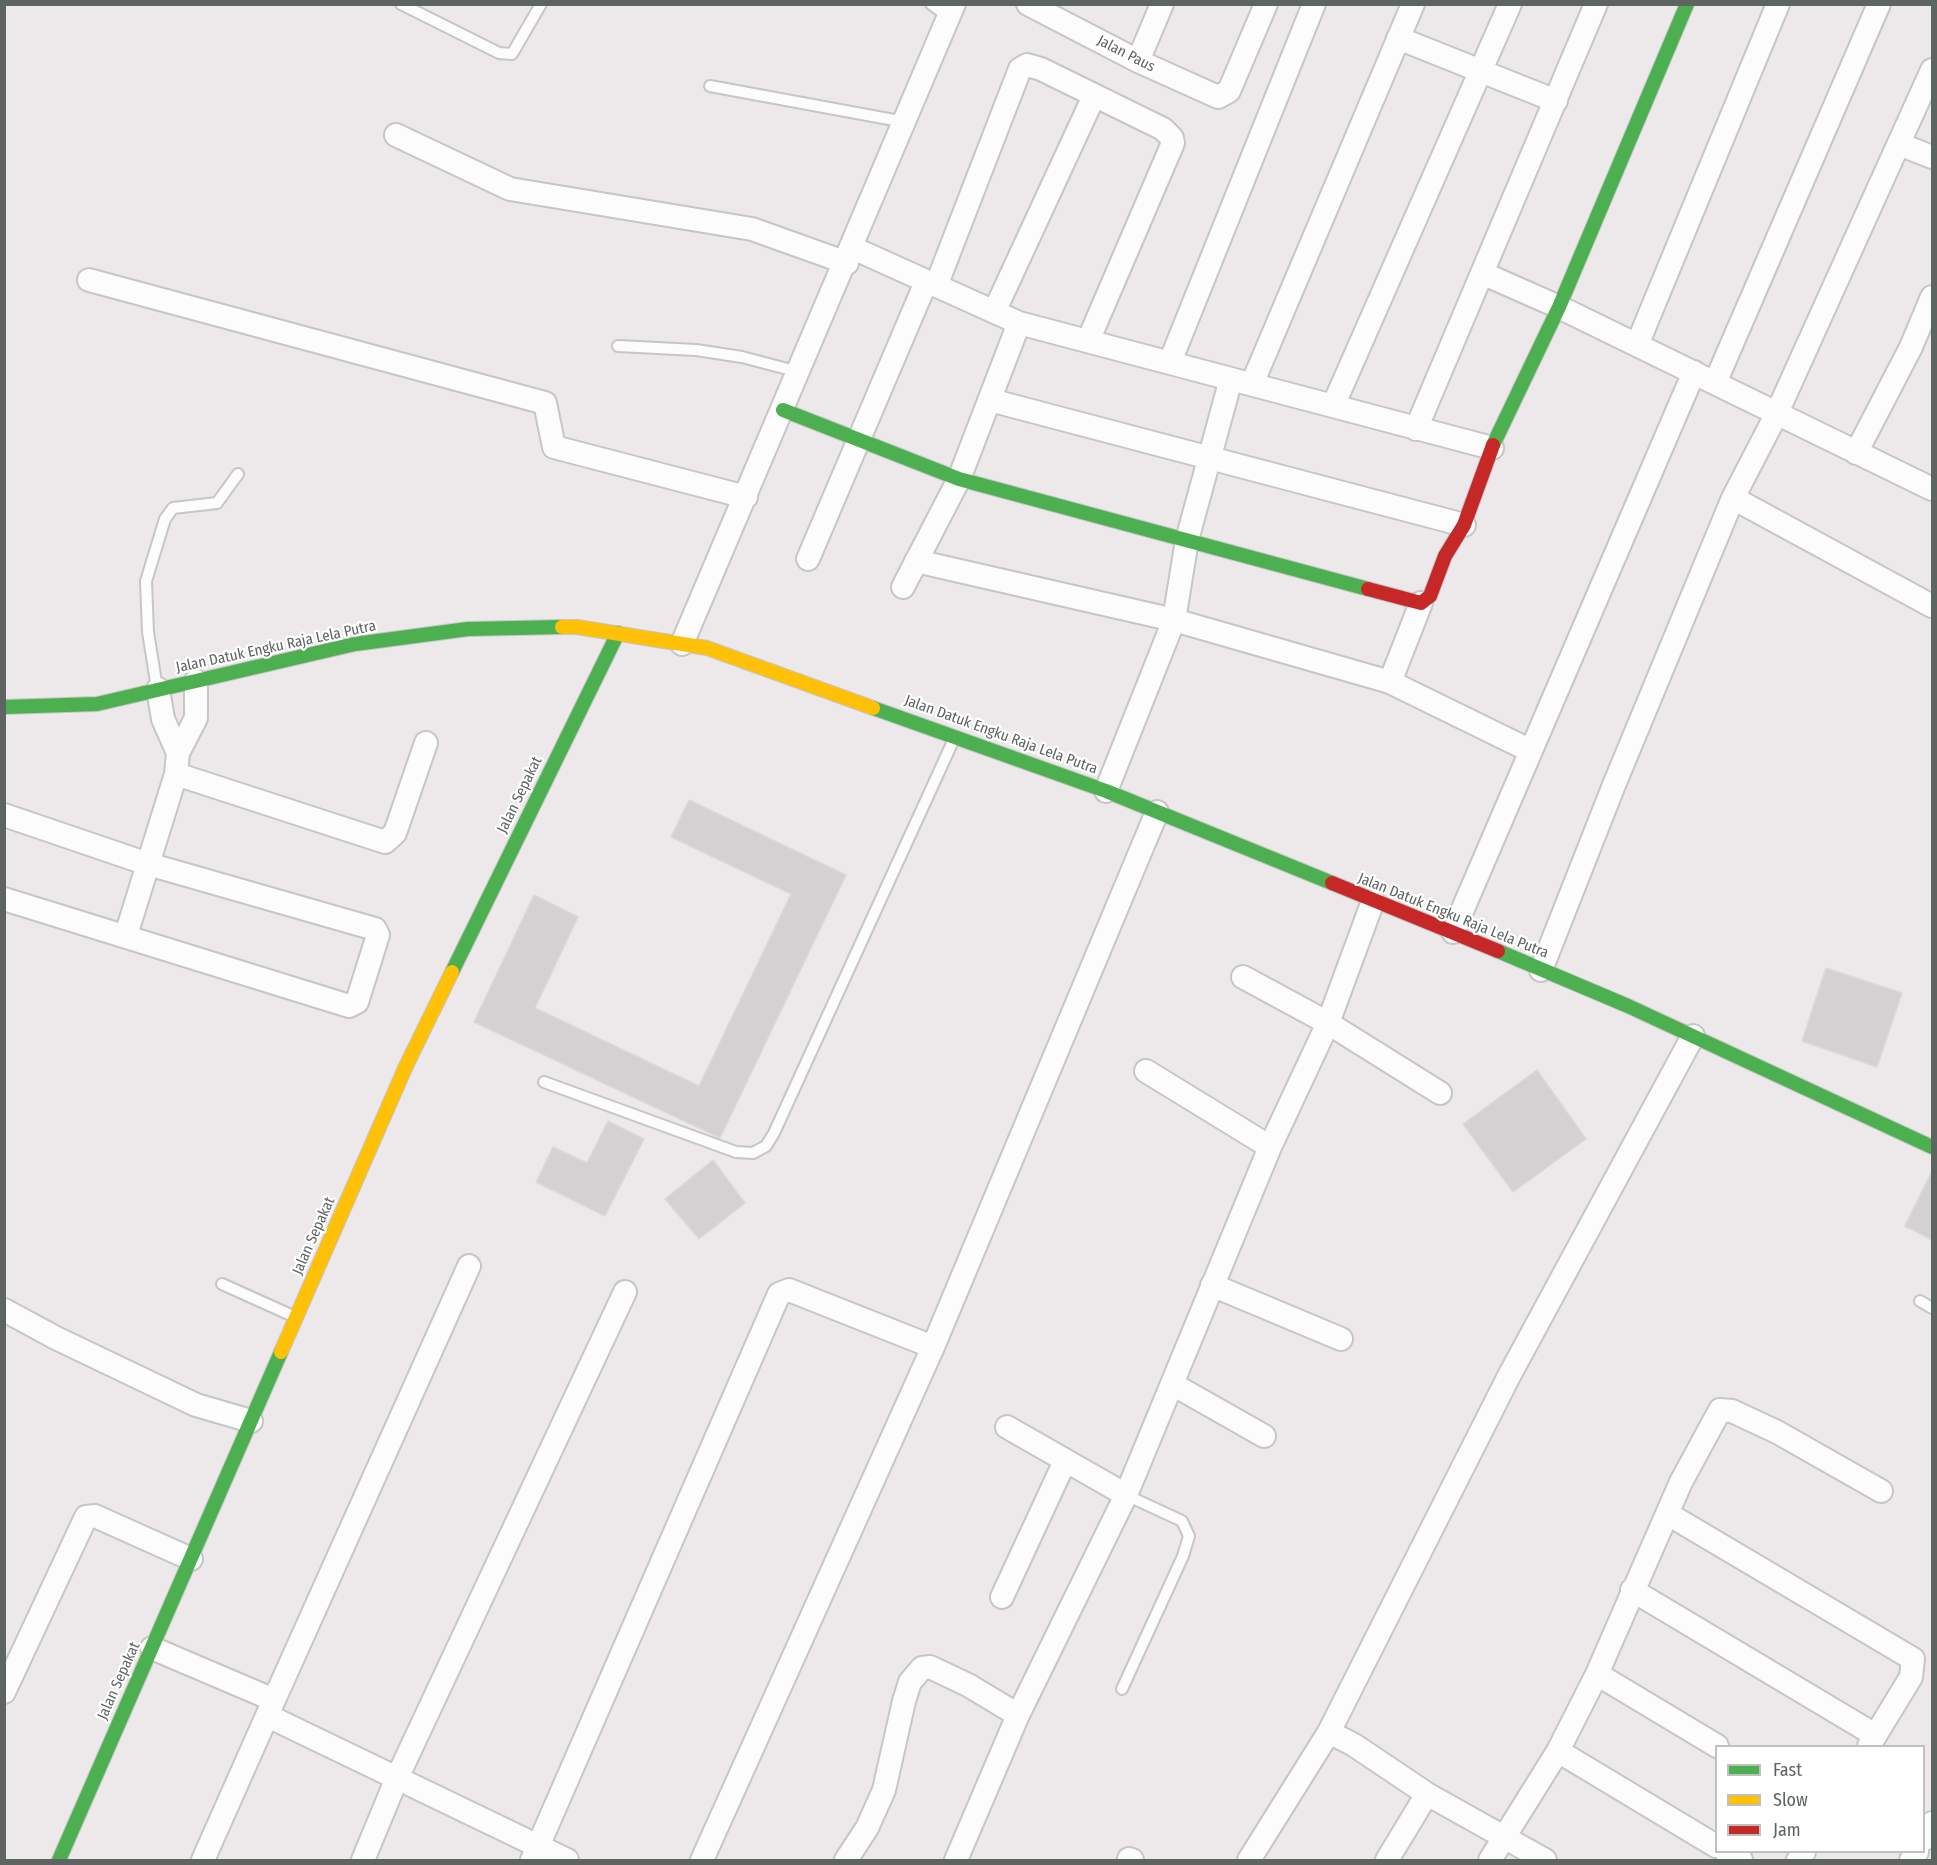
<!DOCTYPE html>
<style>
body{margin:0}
#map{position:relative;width:1937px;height:1865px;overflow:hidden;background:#ede8ea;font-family:"Fira Sans Condensed",sans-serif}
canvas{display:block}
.frame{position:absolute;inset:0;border:6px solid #5e6560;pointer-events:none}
.legend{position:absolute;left:1715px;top:1745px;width:210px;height:108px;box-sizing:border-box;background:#fff;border:2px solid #bfc1bf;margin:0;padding:8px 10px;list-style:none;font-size:18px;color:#5e6560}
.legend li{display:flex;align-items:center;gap:12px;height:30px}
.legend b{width:30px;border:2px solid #bfc1bf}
</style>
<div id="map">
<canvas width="1937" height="1865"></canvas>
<div class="frame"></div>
<ul class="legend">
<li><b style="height:8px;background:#4caf50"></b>Fast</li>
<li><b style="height:8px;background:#ffc107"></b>Slow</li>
<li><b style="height:8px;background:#c62828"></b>Jam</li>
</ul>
</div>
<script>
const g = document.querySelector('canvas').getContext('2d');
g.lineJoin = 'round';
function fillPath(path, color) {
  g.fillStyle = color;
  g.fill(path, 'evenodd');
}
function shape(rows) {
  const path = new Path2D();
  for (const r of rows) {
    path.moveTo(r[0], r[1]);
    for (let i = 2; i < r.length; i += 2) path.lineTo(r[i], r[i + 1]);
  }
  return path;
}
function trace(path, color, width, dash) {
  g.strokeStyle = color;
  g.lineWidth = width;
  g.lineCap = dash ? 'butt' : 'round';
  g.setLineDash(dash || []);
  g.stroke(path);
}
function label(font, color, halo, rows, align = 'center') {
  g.font = font + ' "Fira Sans Condensed",sans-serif';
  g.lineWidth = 4.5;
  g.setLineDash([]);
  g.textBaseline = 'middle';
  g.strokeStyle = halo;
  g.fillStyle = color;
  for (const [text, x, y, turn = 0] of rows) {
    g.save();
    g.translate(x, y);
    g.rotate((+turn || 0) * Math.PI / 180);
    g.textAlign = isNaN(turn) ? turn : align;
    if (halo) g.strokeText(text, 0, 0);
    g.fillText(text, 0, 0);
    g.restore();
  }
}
const building = shape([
 [689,800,846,875,720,1138,474,1022,534,895,578,917,535,1008,699,1086,791,894,671,837,689,800],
 [1826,968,1902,993,1877,1067,1802,1041,1826,968],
 [1537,1070,1586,1139,1513,1192,1463,1124,1537,1070],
 [608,1121,644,1139,605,1216,536,1182,553,1147,587,1163,608,1121],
 [713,1160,745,1203,699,1239,665,1199,713,1160],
 [1932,1171,1932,1240,1905,1226,1932,1171]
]);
fillPath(building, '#d4d1d2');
trace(building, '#dcd8da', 1.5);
const lane = shape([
 [401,4,499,53,512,54,541,4],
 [931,4,949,17],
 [710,86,905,122],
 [618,346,696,350,742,357,799,372],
 [157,688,148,632,146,581,165,519,173,508,217,503,238,474],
 [544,1082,736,1152,753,1153,766,1146,774,1133,954,739],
 [222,1284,293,1316],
 [1920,1301,1932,1308],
 [1122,1689,1183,1556,1189,1536,1182,1521,1126,1495]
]);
const street = shape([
 [1028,4,1138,61,1218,97,1229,91,1266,4],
 [1398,38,1556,101],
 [1138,61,1162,4],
 [396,135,510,189,752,229,847,263],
 [1899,144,1932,157],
 [853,248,1019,323,1492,448],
 [1482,273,1559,307,1932,489],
 [89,280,545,403,554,447,746,497],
 [936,286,1020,69,1027,65,1041,69,1163,129,1172,138,1173,143,1088,341],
 [995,310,1094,96],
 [1637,345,1778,4],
 [1170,362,1314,4],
 [1715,383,1879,4],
 [1252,384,1413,4],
 [990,400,1464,525],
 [1333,406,1510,4],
 [1416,429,1596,4],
 [1856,453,1911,347,1932,297],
 [1733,498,1932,606],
 [808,559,926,282],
 [916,561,1174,620,1390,682,1531,751],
 [903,587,959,479,1019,323],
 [682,644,954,4],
 [1390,682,1421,603],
 [178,753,196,718,196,681],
 [176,774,385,842,395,833,426,743],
 [1106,791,1174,620,1187,540,1231,379],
 [4,815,148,864,375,929,378,935,357,1002,349,1006,4,899],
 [1453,932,1694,372],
 [126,935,176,774,178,753,163,719,158,689],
 [1541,970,1614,785,1733,498,1776,415,1932,70],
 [1243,977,1328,1023,1440,1093],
 [1146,1071,1270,1147],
 [1212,1285,1341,1339],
 [4,1310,56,1338,196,1405,251,1421],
 [1174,1385,1264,1436],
 [1007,1427,1126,1495],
 [1668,1514,1913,1659,1911,1677,1869,1746],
 [1632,1590,1875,1735],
 [1002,1597,1065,1461],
 [152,1648,274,1700,203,1860],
 [1597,1674,1717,1746],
 [4,1692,86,1517,95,1516,191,1559],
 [274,1700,469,1266],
 [268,1716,567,1860],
 [1329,1732,1354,1745,1427,1794,1545,1860],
 [1558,1751,1716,1846],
 [1924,1839,1932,1823],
 [1726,1852,1741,1860],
 [1129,1859,1132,1860],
 [363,1860,397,1778,625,1292],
 [532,1860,779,1294,789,1290,933,1347],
 [702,1860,933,1347,1157,812],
 [846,1860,867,1828,884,1790,904,1701,910,1682,922,1668,930,1667,968,1685,1018,1715],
 [956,1860,1018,1715,1126,1495,1270,1147,1328,1023,1373,901],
 [1249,1860,1329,1732,1509,1376,1693,1036],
 [1387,1860,1427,1794],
 [1490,1860,1558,1751,1597,1674,1681,1482,1720,1410,1732,1411,1777,1432,1881,1491],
 [1798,1860,1804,1852],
 [1911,1860,1917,1852]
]);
const fast = shape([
 [783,410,959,479,1368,589],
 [1493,445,1559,307,1687,4],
 [4,707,97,704,355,644,468,629,562,627],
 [873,708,1106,791,1332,883],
 [1498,951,1628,1006,1932,1147],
 [452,972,618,633],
 [59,1860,281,1352]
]);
const slow = shape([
 [562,627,577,627,707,648,873,708],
 [281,1352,406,1066,452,972]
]);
const jam = shape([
 [1368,589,1421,603,1430,596,1445,556,1464,525,1493,445],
 [1332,883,1498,951]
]);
trace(lane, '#c6c6c6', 14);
trace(street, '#c6c6c6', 26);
trace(fast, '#c6c6c6', 16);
trace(slow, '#c6c6c6', 16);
trace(jam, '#c6c6c6', 16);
trace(lane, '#fcfcfc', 10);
trace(street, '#fcfcfc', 22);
trace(fast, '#4caf50', 14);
trace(slow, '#ffc107', 14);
trace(jam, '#c62828', 14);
label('15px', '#5e6560', '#fff', [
 ["Jalan Paus",1126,54,27],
 ["Jalan Datuk Engku Raja Lela Putra",276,647,-12],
 ["Jalan Datuk Engku Raja Lela Putra",1001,735,20],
 ["Jalan Sepakat",520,795,-64],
 ["Jalan Datuk Engku Raja Lela Putra",1453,916,22],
 ["Jalan Sepakat",314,1236,-66],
 ["Jalan Sepakat",119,1681,-66]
]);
</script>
